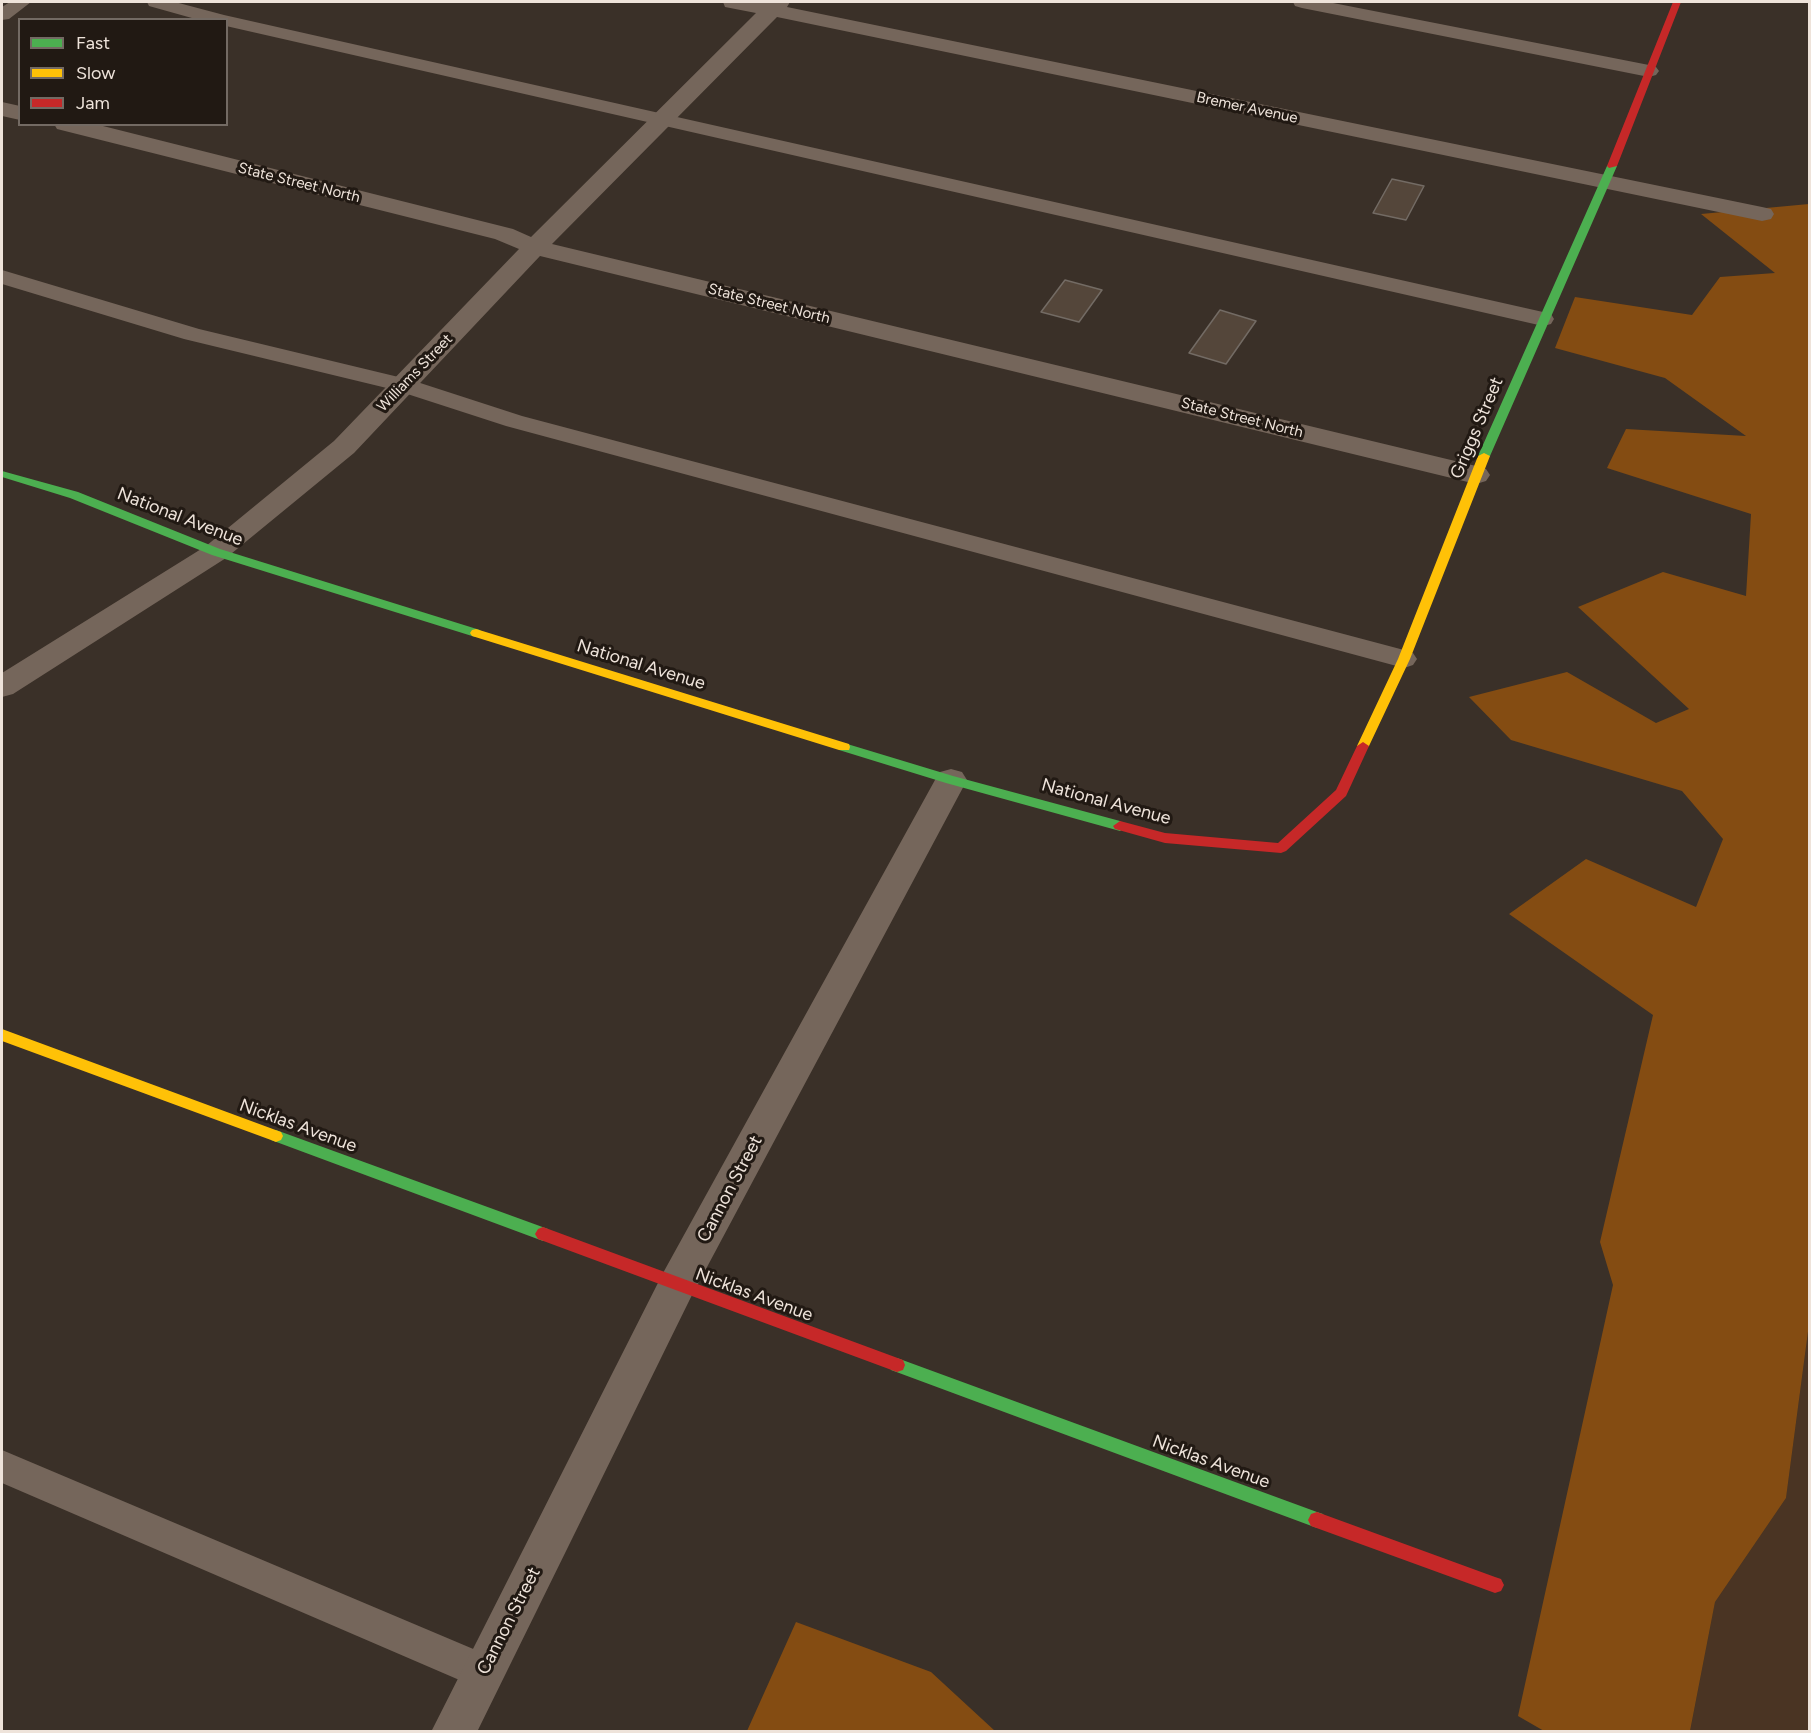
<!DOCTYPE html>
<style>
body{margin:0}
#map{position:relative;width:1811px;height:1733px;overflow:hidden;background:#3a3028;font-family:Figtree,sans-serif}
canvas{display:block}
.frame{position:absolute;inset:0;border:3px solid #eee3da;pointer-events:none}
.legend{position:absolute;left:18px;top:18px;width:210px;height:108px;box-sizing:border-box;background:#211913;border:2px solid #736a63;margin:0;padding:8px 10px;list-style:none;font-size:18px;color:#eee3da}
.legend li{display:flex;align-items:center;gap:12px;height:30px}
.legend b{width:30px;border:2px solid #736a63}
</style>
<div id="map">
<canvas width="1811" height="1733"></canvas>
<div class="frame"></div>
<ul class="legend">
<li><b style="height:8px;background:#4caf50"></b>Fast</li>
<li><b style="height:8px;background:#ffc107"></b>Slow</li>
<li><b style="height:8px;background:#c62828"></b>Jam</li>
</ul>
</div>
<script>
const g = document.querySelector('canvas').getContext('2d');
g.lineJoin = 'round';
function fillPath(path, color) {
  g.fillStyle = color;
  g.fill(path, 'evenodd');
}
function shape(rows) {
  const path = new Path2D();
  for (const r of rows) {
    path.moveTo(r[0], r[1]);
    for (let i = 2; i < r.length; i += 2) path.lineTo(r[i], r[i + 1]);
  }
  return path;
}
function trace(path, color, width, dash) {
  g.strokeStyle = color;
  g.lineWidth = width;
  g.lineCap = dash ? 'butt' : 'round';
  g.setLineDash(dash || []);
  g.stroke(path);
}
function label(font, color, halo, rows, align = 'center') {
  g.font = font + ' Figtree,sans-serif';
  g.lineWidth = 6;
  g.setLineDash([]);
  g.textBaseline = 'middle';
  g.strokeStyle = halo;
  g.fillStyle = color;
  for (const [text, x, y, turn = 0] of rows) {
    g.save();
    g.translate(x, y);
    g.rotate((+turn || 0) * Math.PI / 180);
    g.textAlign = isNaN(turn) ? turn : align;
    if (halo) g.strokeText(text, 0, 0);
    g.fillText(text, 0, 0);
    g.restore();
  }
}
fillPath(shape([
 [1809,1324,1809,1731,1690,1732,1715,1602,1786,1498]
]), '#4a3423');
fillPath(shape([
 [1809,204,1809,1324,1786,1498,1715,1602,1690,1731,1544,1731,1518,1716,1613,1285,1600,1242,1653,1015,1509,914,1586,859,1696,907,1723,839,1682,791,1511,740,1469,697,1567,672,1656,723,1689,709,1578,607,1663,572,1746,596,1751,514,1607,468,1626,429,1746,436,1665,378,1555,348,1575,297,1692,315,1720,277,1775,273,1701,214],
 [796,1622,931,1672,995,1731,747,1731]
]), '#844c12');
const building = shape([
 [1392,179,1424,186,1406,220,1373,213,1392,179],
 [1065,280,1102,290,1079,322,1041,312,1065,280],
 [1220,310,1256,321,1226,364,1189,353,1220,310]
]);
fillPath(building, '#54463a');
trace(building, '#736b64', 1.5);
fillPath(shape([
 [10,2,31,2,9,19,2,20,2,7,10,2],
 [147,2,175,2,224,15,1543,312,1551,314,1554,319,1551,324,1543,326,226,26,226,20,199,20,149,6,147,2],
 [1293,2,1328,2,1649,65,1656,67,1659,71,1656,75,1649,77,1302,8,1295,6,1293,2],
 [2,270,199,329,411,380,522,416,1404,650,1413,653,1417,659,1413,665,1404,668,506,426,395,390,184,339,2,284,2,270],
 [2,1450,497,1659,503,1672,497,1685,484,1690,471,1685,2,1483,2,1450]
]), '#75665b');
fillPath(shape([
 [723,2,790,2,787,7,1762,207,1771,209,1774,214,1771,219,1762,221,777,17,552,244,1476,466,1486,469,1490,475,1486,481,1476,484,540,256,354,453,226,558,13,694,2,697,2,673,206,546,334,441,519,249,495,239,57,129,54,124,95,124,513,229,531,237,756,13,725,7,723,2],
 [2,102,20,106,20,120,2,116,2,102],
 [951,769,962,772,967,780,691,1297,477,1732,431,1732,663,1273,935,780,940,772,951,769]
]), '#75665b');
fillPath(shape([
 [1612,163,1617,166,1490,456,1484,459,1480,458,1478,456,1607,166,1612,163],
 [2,471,78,492,220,549,480,630,482,633,476,637,472,636,212,555,70,498,2,477,2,471],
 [844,743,953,776,1120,821,1127,826,1120,831,946,783,839,750,838,747,844,743],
 [276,1130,548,1229,551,1234,548,1239,543,1241,271,1140,269,1136,271,1132,276,1130],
 [897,1358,1317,1512,1323,1514,1326,1520,1323,1526,1317,1528,891,1370,889,1365,891,1360,897,1358]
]), '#4caf50');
fillPath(shape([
 [1484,453,1490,456,1410,659,1369,746,1363,750,1358,749,1357,746,1398,659,1478,456,1484,453],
 [476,629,849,744,850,747,849,750,839,750,472,636,470,633,472,630,476,629],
 [2,1029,281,1132,283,1136,281,1140,276,1142,271,1140,2,1041,2,1029]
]), '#ffc107');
fillPath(shape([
 [1673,2,1681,2,1617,166,1609,168,1607,166,1673,2],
 [1363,742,1369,746,1346,796,1286,851,1281,853,1165,843,1115,829,1113,826,1120,821,1165,833,1278,843,1336,790,1357,746,1363,742],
 [543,1227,903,1360,905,1365,903,1370,897,1372,538,1239,535,1234,538,1229,543,1227],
 [1317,1512,1495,1577,1501,1579,1504,1585,1501,1591,1495,1593,1311,1526,1308,1520,1311,1514,1317,1512]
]), '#c62828');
label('15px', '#eee3da', '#211913', [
 ["Bremer Avenue",1247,108,12],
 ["State Street North",299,183,14],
 ["State Street North",769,304,14],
 ["Williams Street",415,373,-46],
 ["State Street North",1242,418,14]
]);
label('18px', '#eee3da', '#211913', [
 ["Griggs Street",1477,428,-67],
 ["National Avenue",180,517,21],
 ["National Avenue",641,665,17],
 ["National Avenue",1106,802,15],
 ["Nicklas Avenue",298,1126,20],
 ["Cannon Street",730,1189,-62],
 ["Nicklas Avenue",754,1295,20],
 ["Nicklas Avenue",1211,1462,20],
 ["Cannon Street",509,1621,-63]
]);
</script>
